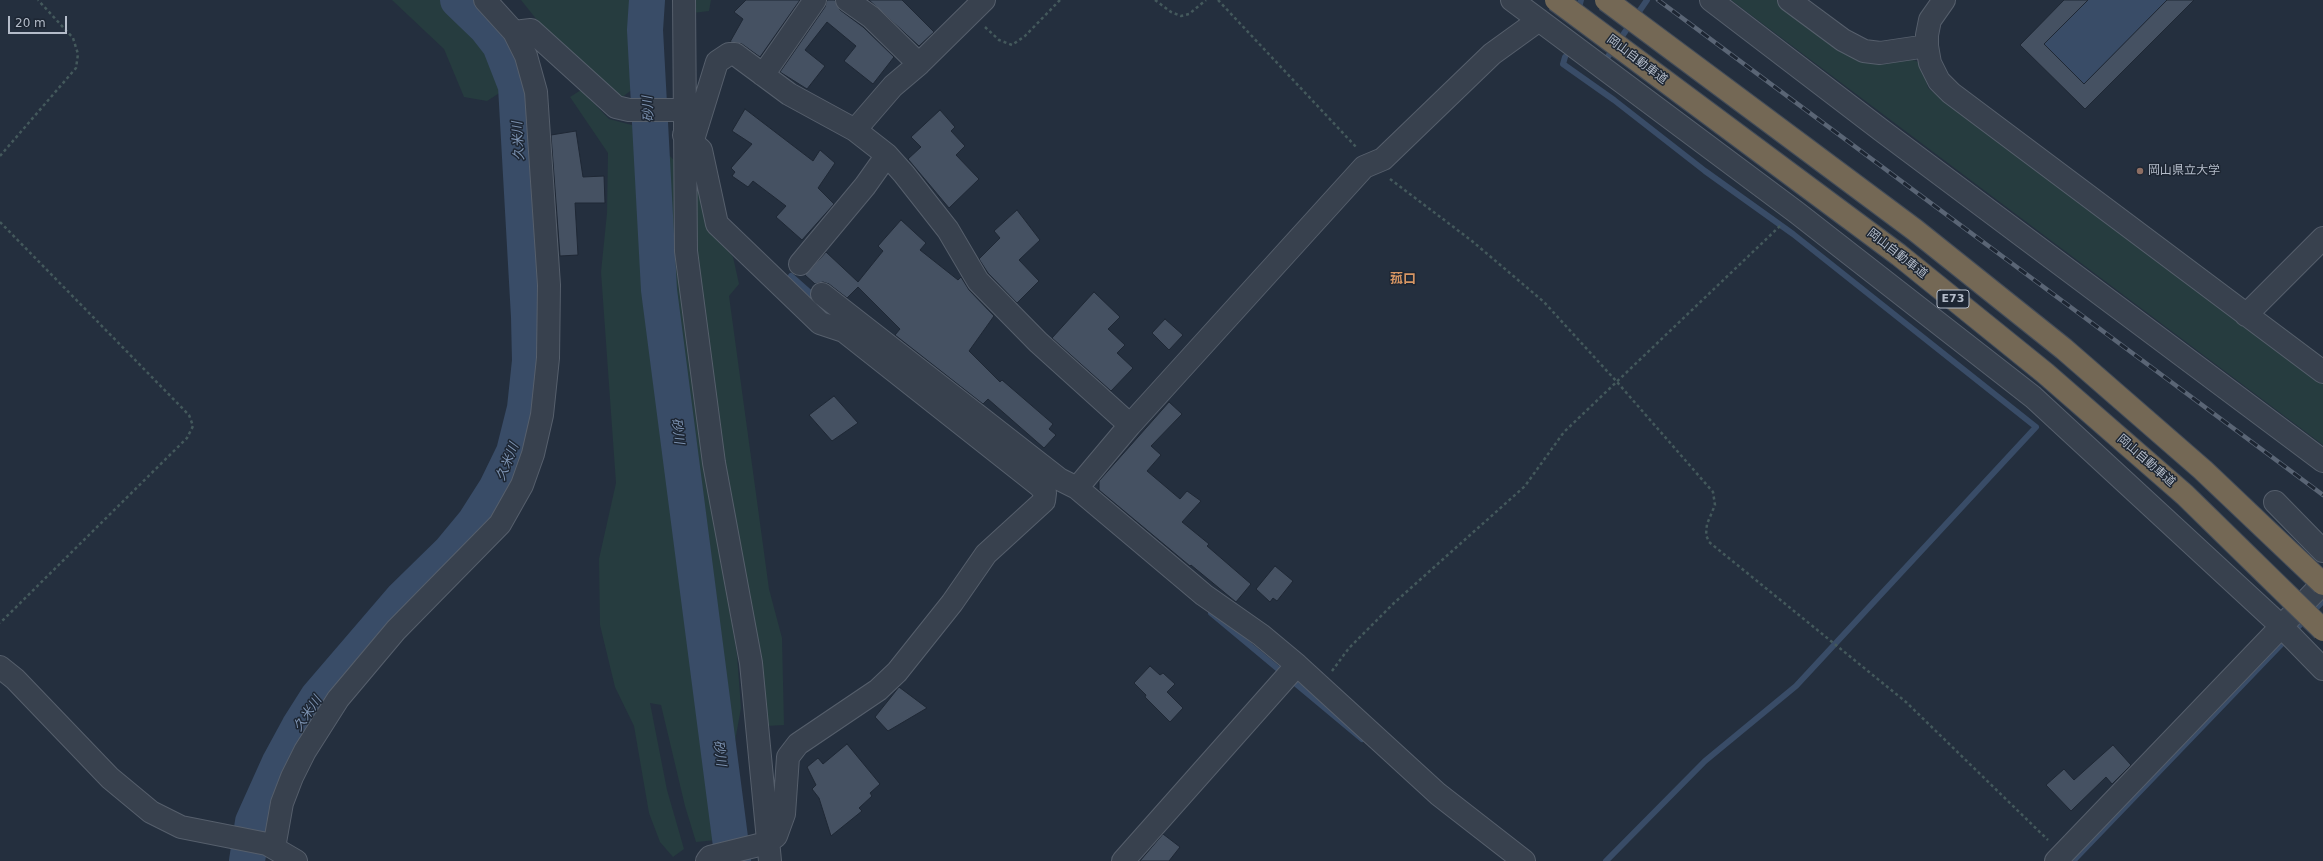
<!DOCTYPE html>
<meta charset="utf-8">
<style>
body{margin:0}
#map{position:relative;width:2323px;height:861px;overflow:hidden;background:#242f3e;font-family:"DejaVu Sans",sans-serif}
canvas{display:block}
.scale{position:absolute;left:8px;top:16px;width:59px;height:18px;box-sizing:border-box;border:2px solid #b4bcc9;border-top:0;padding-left:5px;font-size:12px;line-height:14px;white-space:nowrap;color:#b4bcc9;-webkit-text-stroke:3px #1d2633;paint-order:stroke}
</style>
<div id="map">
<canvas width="2323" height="861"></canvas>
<div class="scale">20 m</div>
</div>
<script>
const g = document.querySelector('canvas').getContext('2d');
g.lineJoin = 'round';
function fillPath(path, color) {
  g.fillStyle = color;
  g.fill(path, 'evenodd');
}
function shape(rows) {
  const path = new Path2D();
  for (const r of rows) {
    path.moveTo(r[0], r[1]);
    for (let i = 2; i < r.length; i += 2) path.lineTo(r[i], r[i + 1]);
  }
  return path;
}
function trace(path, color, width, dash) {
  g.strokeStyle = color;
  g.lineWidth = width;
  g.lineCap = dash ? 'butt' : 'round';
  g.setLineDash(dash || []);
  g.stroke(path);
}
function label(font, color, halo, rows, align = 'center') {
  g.font = font + ' "DejaVu Sans","Noto Sans JP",sans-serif';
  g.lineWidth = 3;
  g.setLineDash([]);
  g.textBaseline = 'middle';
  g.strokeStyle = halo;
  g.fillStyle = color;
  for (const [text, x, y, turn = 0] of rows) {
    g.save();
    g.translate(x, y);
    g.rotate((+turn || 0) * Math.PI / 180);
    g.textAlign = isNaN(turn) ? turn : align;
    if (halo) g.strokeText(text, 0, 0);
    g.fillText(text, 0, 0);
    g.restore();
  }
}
fillPath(shape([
 [392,0,449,0,485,34,501,69,501,92,487,101,464,97,444,49],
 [521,0,638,0,639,70,637,86,621,98,541,25],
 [694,0,711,0,709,11,693,13],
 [1731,0,1778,0,1830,39,1907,57,1918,62,1924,73,1928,88,1953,108,2323,384,2323,445],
 [581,90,609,119,639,127,674,160,679,263,707,469,737,655,741,708,717,840,696,842,685,806,661,705,650,703,667,790,684,849,673,857,660,842,649,813,634,726,615,687,600,625,599,559,616,483,601,272,607,213,608,153,570,97],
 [691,179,700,184,714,232,733,257,739,284,729,296,769,589,782,638,784,725,766,726,721,461,692,245]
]), '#263c3f');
fillPath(shape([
 [2088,0,2167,0,2084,84,2044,44]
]), '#394c67');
trace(shape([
 [1578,11,1581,0],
 [1565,57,1563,64,1614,100,1705,171,1793,234,2036,427,1796,686,1705,761,1606,861],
 [1607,58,1647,0],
 [791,276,817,299],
 [1211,613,1362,739],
 [2073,861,2323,601]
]), '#394c67', 6);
trace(shape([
 [647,0,645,30,659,290,733,861],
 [247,861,253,822,280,762,299,727,318,697,403,598,451,551,475,522,496,489,514,452,525,408,530,361,529,317,516,86,500,45,486,27,458,0]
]), '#394c67', 36);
const building = shape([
 [746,0,800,0,760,57,742,44,730,42,743,19,734,12,746,0],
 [827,0,835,0,840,10,863,27,894,57,873,84,844,61,856,46,827,22,805,50,825,66,807,89,780,72,825,7,827,0],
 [869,0,902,0,934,32,919,46,869,0],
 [2064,0,2088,0,2044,44,2084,84,2167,0,2194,0,2085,109,2020,45,2064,0],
 [745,109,813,161,820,150,835,163,818,188,834,204,802,240,776,217,786,206,753,181,748,187,732,176,735,172,731,168,752,144,732,131,745,109],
 [940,110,955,127,951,131,965,146,956,155,979,179,949,208,908,159,921,147,911,137,940,110],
 [576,131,583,177,604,176,605,203,575,203,578,255,560,256,551,135,576,131],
 [1017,210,1040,240,1019,260,1039,281,1017,303,988,273,979,259,1000,238,994,231,1017,210],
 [901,220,926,243,920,250,958,280,961,277,969,290,994,316,969,351,1000,382,1002,380,1053,424,1049,429,1056,435,1044,448,988,399,983,404,895,335,900,329,858,287,847,298,829,284,823,282,815,284,805,275,826,252,858,282,883,251,878,246,901,220],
 [1094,292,1120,317,1108,329,1125,345,1117,353,1133,368,1111,391,1052,338,1094,292],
 [1165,319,1183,335,1169,350,1152,333,1165,319],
 [834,396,858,423,832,441,809,415,834,396],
 [1169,402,1182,414,1151,446,1161,455,1147,471,1180,499,1187,491,1201,501,1182,522,1209,544,1207,546,1251,584,1236,602,1191,565,1190,566,1099,490,1099,481,1169,402],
 [1275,566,1293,581,1277,601,1273,598,1270,602,1256,589,1275,566],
 [1150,666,1160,675,1163,673,1175,684,1167,692,1183,708,1170,722,1145,697,1146,695,1134,683,1150,666],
 [899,687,927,708,888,731,875,717,899,687],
 [847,744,880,784,870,793,872,796,859,808,862,811,831,836,819,798,812,789,816,785,807,767,818,758,823,764,847,744],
 [2113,745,2131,765,2112,784,2106,777,2071,811,2046,785,2064,769,2074,780,2113,745],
 [1163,834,1180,847,1169,861,1140,861,1163,834]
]);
fillPath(building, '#455162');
trace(building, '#1f2835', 1);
const minor = shape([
 [684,0,686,251,714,463,751,663,770,861],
 [847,0,871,17,919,64],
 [984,0,919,64,893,86,855,130,887,155,904,174,948,230,978,281,1038,342,1130,425,1077,488,1204,595,1261,635,1297,665,1438,794,1524,861],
 [1512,0,1796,212,2033,397,2281,626,2323,669],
 [1711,0,1881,130,2323,461],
 [1789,0,1843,40,1864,51,1880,53,1927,46],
 [1944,0,1930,20,1927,35,1927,46,1930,63,1939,81,1951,93,2323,372],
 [514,32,531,30,616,107,629,110,684,110],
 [763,75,815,0],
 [684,135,701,150,717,224,820,323,844,331,1040,486,1045,493,1044,501,986,554,952,603,897,672,878,690,798,744,788,757,784,814,776,836,767,843,710,857,707,861],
 [692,143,717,62,729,54,735,54,789,94,855,130],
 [800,264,865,186,887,155],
 [822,294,1059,479,1077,488],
 [2246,315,2323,238],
 [1130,425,1364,167,1383,159,1492,54,1539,20],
 [2275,502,2323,551],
 [0,667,15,679,110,778,151,812,181,827,267,844,296,861],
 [274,848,282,803,292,777,305,751,338,699,396,630,500,524,522,485,533,454,542,415,548,358,549,285,536,92,526,56,514,32,485,0],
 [1123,861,1297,665],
 [2056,861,2323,583]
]);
trace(minor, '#565f6c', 24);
trace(shape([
 [1155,0,1171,12,1181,16,1189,14,1206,0],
 [1218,0,1357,148],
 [985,27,999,40,1012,45,1025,36,1060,0],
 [0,156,76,68,78,54,73,38,38,0],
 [1390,179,1472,241,1544,302,1617,382,1713,492,1715,505,1707,524,1706,535,1709,542,1906,702,2048,840],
 [0,222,189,415,193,426,187,438,0,623],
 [1332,671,1349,648,1394,603,1525,486,1564,432,1780,226]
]), '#44595c', 2.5, [3, 3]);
trace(minor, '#38414e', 22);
const rail = shape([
 [1658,0,2323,495]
]);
trace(rail, '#5a6575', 4.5);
trace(rail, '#1d2633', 3, [9]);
const highwayBridge = shape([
 [1556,0,1899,255,2045,373,2185,495,2323,630],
 [1606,0,1915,230,2064,349,2203,470,2323,584]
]);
trace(highwayBridge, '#434c59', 24, []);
trace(highwayBridge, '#746855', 22);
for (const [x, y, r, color] of [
 [2140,171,4,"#8d6e63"]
]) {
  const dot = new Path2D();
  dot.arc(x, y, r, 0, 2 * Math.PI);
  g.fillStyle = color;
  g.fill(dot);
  trace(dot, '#1d2633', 1.5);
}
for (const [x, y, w] of [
 [1953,299,32]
]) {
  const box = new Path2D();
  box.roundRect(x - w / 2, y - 9, w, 18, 3);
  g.fillStyle = '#1d2633';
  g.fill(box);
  trace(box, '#b4bcc9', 1);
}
label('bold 11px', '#b4bcc9', null, [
 ["E73",1953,299]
]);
label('12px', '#b4bcc9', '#1d2633', [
 ["岡山自動車道",1637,60,37],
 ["岡山自動車道",1897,254,38],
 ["岡山自動車道",2146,461,41]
]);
label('12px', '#b4bcc9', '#1d2633', [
 ["岡山県立大学",2148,171]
], 'left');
label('italic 13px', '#7c92b1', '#1d2633', [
 ["砂川",649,109,-93],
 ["久米川",519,141,-93],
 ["砂川",677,431,83],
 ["久米川",508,462,-68],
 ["久米川",308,714,-56],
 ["砂川",719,753,83]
]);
label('bold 13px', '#d59563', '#1d2633', [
 ["菰口",1403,280]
]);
</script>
